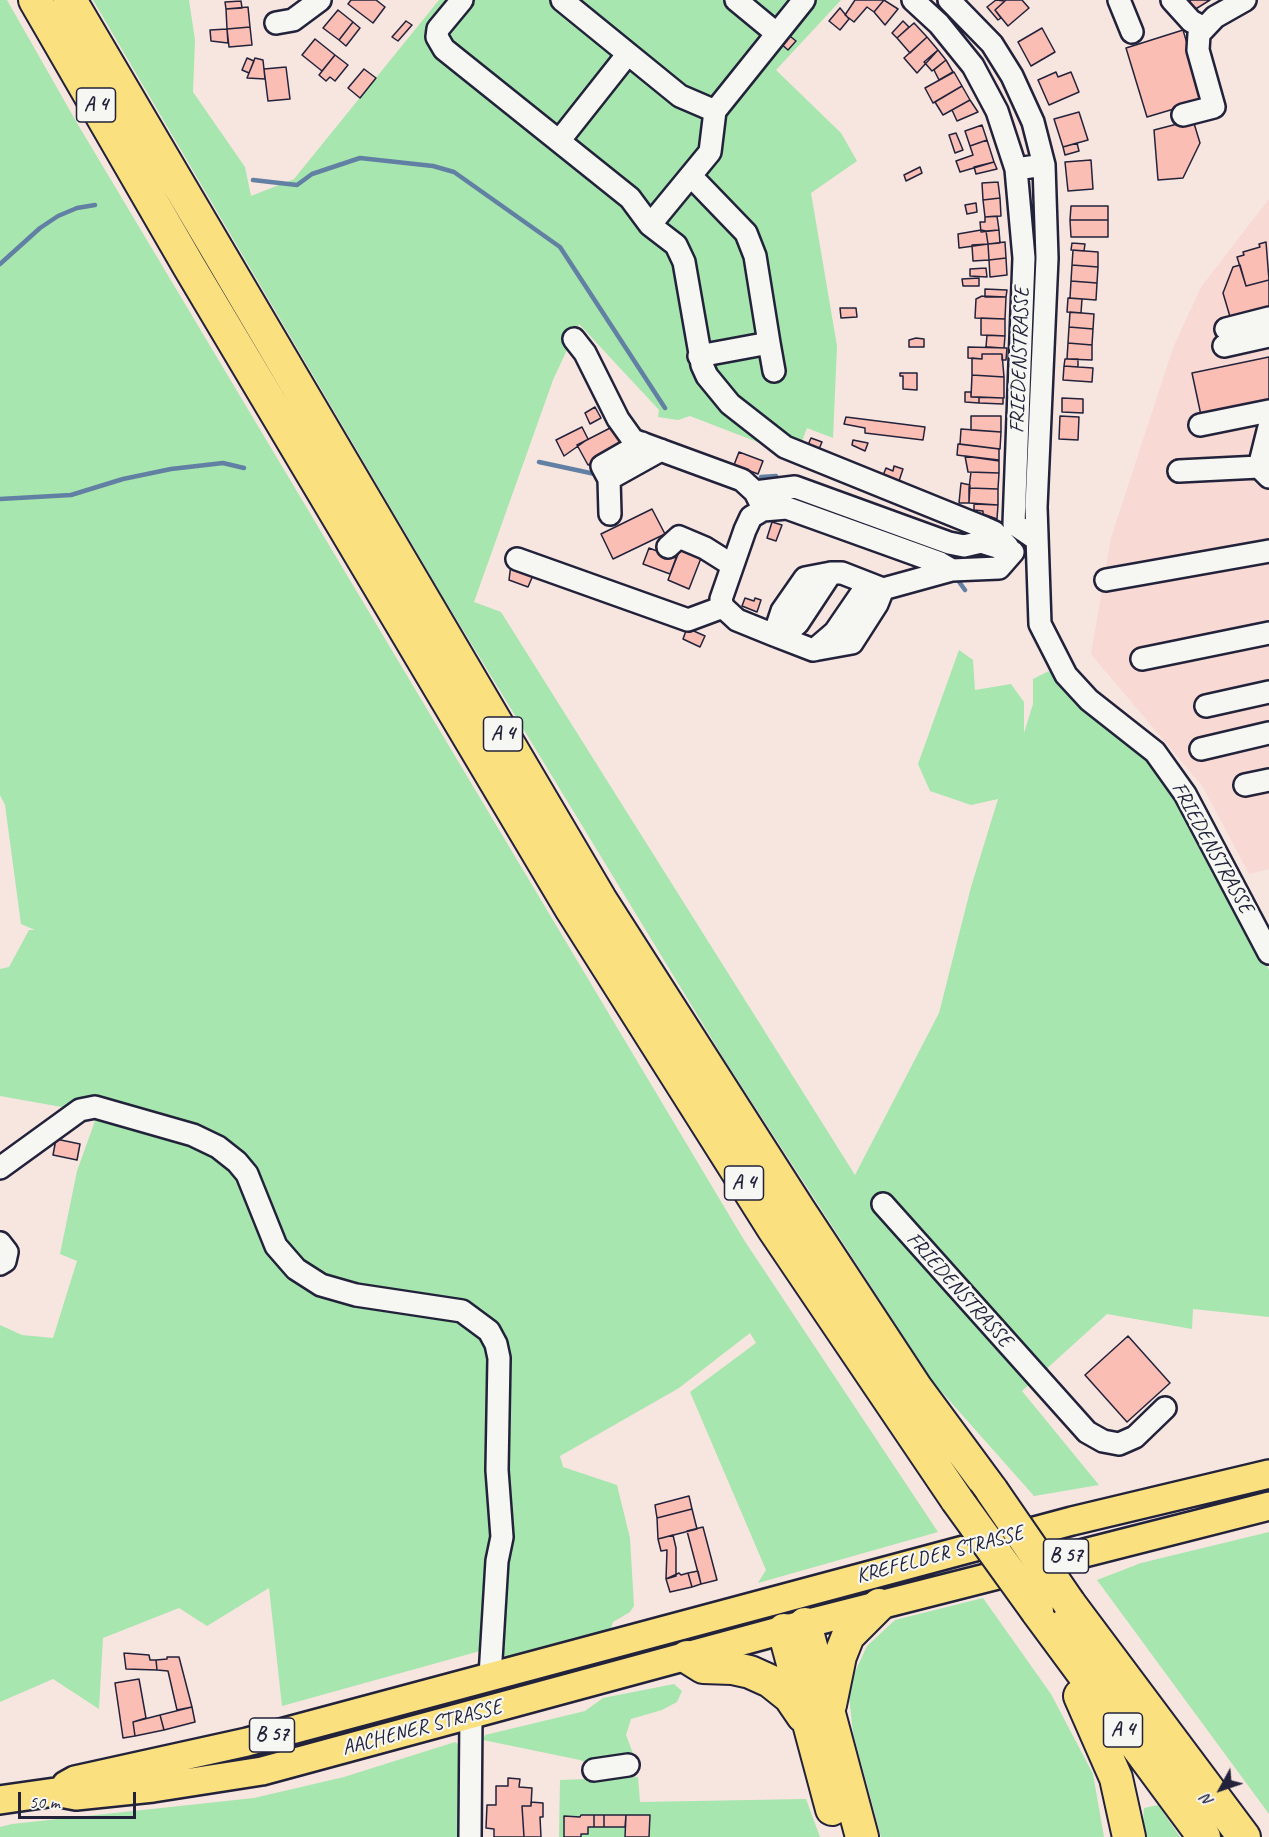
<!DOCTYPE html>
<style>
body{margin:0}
#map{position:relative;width:1269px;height:1837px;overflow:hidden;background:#f7e5e0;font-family:Caveat,sans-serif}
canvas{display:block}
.north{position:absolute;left:1191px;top:1759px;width:60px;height:60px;-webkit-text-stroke:4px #f6f6f2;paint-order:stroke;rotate:230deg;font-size:16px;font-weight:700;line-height:24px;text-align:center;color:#22223b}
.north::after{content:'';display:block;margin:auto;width:21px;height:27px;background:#22223b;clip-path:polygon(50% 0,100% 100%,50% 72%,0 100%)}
.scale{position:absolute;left:18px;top:1792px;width:118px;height:27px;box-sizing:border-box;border:3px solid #22223b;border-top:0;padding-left:8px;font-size:18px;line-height:21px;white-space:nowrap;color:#22223b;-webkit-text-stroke:4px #f6f6f2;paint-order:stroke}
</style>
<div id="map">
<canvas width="1269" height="1837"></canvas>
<div class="north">N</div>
<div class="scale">50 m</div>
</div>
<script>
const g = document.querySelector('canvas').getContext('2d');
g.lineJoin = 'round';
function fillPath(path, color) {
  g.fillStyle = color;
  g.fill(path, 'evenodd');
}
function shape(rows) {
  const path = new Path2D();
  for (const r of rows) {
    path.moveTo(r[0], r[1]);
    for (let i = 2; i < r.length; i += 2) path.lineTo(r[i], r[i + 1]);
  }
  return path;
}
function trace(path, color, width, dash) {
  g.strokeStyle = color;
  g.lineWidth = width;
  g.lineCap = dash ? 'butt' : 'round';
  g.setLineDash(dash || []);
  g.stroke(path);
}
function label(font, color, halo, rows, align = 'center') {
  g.font = font + ' Caveat,sans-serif';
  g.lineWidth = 4.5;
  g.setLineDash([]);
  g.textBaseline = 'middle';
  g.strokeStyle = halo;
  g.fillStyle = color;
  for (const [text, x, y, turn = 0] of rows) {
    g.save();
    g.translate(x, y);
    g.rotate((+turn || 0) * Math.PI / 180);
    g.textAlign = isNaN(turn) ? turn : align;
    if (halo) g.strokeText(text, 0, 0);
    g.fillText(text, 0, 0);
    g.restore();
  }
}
fillPath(shape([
 [1269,199,1269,869,1249,874,1203,787,1091,654,1111,538,1173,348,1201,287]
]), '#f8d9d3');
fillPath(shape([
 [0,0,7,0,77,123,744,1240,938,1532,758,1583,766,1570,690,1392,756,1343,750,1333,679,1388,560,1456,563,1467,617,1485,630,1538,634,1606,630,1612,613,1622,609,1634,507,1659,498,1646,282,1706,269,1588,207,1626,179,1608,103,1638,99,1709,53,1679,0,1702,0,1325,22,1335,53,1338,77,1261,60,1254,77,1171,95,1121,78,1118,73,1109,0,1096,0,969,9,967,29,930,35,930,21,924,5,805,0,795],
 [93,0,189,0,195,40,193,92,245,167,251,196,294,179,439,0,841,0,776,70,841,133,857,161,811,193,837,346,833,438,807,428,796,457,690,416,678,420,658,417,659,410,579,324,553,380,474,602,501,612,855,1175,939,1013,971,887,998,799,971,805,930,791,918,764,959,650,973,660,975,690,1011,684,1024,702,1024,733,1033,704,1033,679,1049,671,1083,706,1146,759,1178,798,1269,970,1269,1317,1193,1309,1192,1329,1107,1314,1022,1391,1099,1485,1034,1496,933,1382,726,1062,446,602],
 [1269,1532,1269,1814,1097,1580,1141,1563],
 [983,1598,1051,1694,1093,1774,1104,1837,881,1837,853,1733,848,1687,867,1646,895,1620],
 [674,1684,682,1691,677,1702,662,1710,631,1719,626,1735,634,1756,632,1761,596,1767,580,1760,483,1740,485,1735,585,1711,603,1698],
 [455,1742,460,1746,463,1761,462,1837,0,1837,0,1827,12,1824,254,1798,344,1777],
 [638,1777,640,1802,806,1799,820,1837,559,1837,560,1780],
 [1158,1805,1176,1831,1180,1837,1142,1837,1144,1808]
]), '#a7e6ae');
trace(shape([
 [253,180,297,185,312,174,360,158,433,166,454,172,560,247,665,408],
 [0,264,40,228,58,216,77,208,95,205],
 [539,462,595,474],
 [761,477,776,476],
 [787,496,896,536],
 [0,499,71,495,123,479,171,469,223,463,244,468],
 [957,579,965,590]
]), '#6280a3', 4.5);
const building = shape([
 [351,0,376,0,385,7,373,23,348,4,351,0],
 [855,0,884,0,874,12,867,7,854,22,845,15,855,0],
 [884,0,898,9,885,25,874,12,884,0],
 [996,0,1005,1,995,10,1001,18,998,20,987,7,996,0],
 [1022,0,1029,8,1008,26,995,10,1006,0,1022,0],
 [1191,0,1210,0,1194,10,1189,2,1191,0],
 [241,1,242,8,226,9,225,2,241,1],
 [248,7,250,27,227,29,226,9,248,7],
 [840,8,849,19,840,30,829,21,840,8],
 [338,10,353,22,339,40,323,28,338,10],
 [406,21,412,25,398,41,392,37,406,21],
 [903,21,909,27,897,38,892,33,903,21],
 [353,22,360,28,346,46,339,40,353,22],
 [914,23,927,37,910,53,897,38,914,23],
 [250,27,252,45,229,47,227,29,250,27],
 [1042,28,1055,52,1031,66,1018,42,1042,28],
 [227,29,228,43,211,41,210,30,227,29],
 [1183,30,1204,100,1147,117,1126,48,1183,30],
 [786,33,796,41,788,50,779,42,786,33],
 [927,37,938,50,917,73,904,58,927,37],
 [315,39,335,55,322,71,302,55,315,39],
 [938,50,946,60,932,71,924,62,938,50],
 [335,55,348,65,335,81,330,77,326,81,319,75,335,55],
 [247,58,254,61,249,73,242,70,247,58],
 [255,58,263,60,265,79,247,78,255,58],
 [946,60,953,72,939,80,934,70,946,60],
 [286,67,290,99,268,101,264,69,286,67],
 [364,69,376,78,360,98,348,88,364,69],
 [954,72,962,86,933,103,925,88,954,72],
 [1056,72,1058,77,1071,72,1079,92,1049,105,1038,80,1056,72],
 [962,86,970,100,943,115,935,102,962,86],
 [970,100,978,112,957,121,952,110,970,100],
 [1079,112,1088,140,1063,147,1054,119,1079,112],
 [1193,120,1200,143,1183,178,1158,180,1154,130,1193,120],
 [982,125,987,140,970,146,965,131,982,125],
 [956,133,963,150,955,153,949,135,956,133],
 [987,140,994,162,960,172,956,161,973,155,970,146,987,140],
 [1077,143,1079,151,1065,155,1063,147,1077,143],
 [1091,160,1093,189,1068,191,1065,162,1091,160],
 [994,162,997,169,976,174,974,167,994,162],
 [920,167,922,173,906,181,904,175,920,167],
 [998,182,1000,198,983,200,982,183,998,182],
 [1000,198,1001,216,985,217,983,200,1000,198],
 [976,203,977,212,967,214,965,205,976,203],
 [1071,206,1108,206,1108,220,1070,220,1071,206],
 [997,216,999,230,981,232,980,222,985,222,985,217,997,216],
 [1070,220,1108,220,1108,237,1071,237,1070,220],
 [981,230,986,231,988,244,959,248,958,234,981,230],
 [999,230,1000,243,988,244,986,231,999,230],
 [1005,242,1006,258,989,260,988,244,1005,242],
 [1266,242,1269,280,1246,286,1237,257,1244,255,1243,252,1260,247,1259,244,1266,242],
 [1072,243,1085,244,1084,251,1071,250,1072,243],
 [988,244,989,260,973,261,972,245,988,244],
 [1073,250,1098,252,1098,267,1072,265,1073,250],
 [1006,258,1007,275,990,277,989,260,1006,258],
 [1072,265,1098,267,1097,283,1071,281,1072,265],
 [1240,265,1246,286,1269,280,1269,309,1231,320,1223,293,1233,267,1240,265],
 [986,268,987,277,970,276,970,269,986,268],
 [979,278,979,286,963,286,962,279,979,278],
 [1071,281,1097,283,1096,300,1070,298,1071,281],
 [985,289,1007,290,1006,297,985,297,985,289],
 [982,296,1006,297,1005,319,975,318,976,299,982,296],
 [1068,298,1082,299,1081,313,1067,312,1068,298],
 [840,308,856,308,857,317,841,318,840,308],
 [1070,312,1094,314,1093,329,1069,327,1070,312],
 [981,318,1005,319,1005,336,981,335,981,318],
 [1069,327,1093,329,1092,345,1068,343,1069,327],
 [987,335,1005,336,1004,348,986,347,987,335],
 [916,338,924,339,924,347,909,347,909,340,916,338],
 [1068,343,1092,345,1092,360,1067,359,1068,343],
 [968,347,1007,348,1006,360,1002,360,1002,354,982,354,982,359,968,358,968,347],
 [982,354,1002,354,1004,377,972,375,972,358,982,359,982,354],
 [1269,357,1269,406,1202,420,1192,373,1269,357],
 [1065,359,1078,359,1078,367,1064,366,1065,359],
 [1064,366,1093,368,1092,382,1063,380,1064,366],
 [900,373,917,373,917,390,903,389,903,376,900,376,900,373],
 [972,375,1004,377,1004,398,971,397,972,375],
 [965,392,971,392,971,397,979,397,979,403,965,402,965,392],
 [979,397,1003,398,1003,404,979,403,979,397],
 [1062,398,1083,399,1083,413,1062,412,1062,398],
 [595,407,601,418,590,424,585,413,595,407],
 [971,416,1001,416,1001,432,971,430,971,416],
 [1060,416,1079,417,1078,440,1059,439,1060,416],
 [846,417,925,427,923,440,865,433,865,428,844,424,846,417],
 [614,426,625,446,588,465,577,445,614,426],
 [582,427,588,439,564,456,556,440,582,427],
 [961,429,1001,432,1000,449,960,444,961,429],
 [811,438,822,442,819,449,808,445,811,438],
 [853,440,868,443,865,451,852,445,853,440],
 [958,444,999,449,999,461,957,455,958,444],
 [739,452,763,461,758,474,734,465,739,452],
 [965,456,999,460,999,473,968,472,965,456],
 [894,466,903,469,898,484,882,478,886,468,893,471,894,466],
 [971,472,999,473,998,489,969,488,971,472],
 [961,483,970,485,969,503,959,503,961,483],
 [969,488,998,489,998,505,969,503,969,488],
 [974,504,998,505,997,519,983,514,983,511,974,510,974,504],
 [652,509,665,534,613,559,601,534,652,509],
 [772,522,782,525,776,541,767,538,772,522],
 [682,544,703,553,689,589,668,580,682,544],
 [649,548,676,558,670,574,643,564,649,548],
 [511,564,534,573,528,587,509,580,511,564],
 [745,598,754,601,755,598,761,600,757,612,742,606,745,598],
 [687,628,705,636,700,647,683,639,687,628],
 [56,1139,80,1144,77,1160,53,1155,56,1139],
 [1128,1336,1170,1383,1127,1422,1085,1375,1128,1336],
 [689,1496,692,1509,657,1518,655,1505,689,1496],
 [692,1509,697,1529,658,1539,657,1518,692,1509],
 [703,1527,717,1580,701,1584,687,1531,703,1527],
 [673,1535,676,1548,676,1576,666,1579,667,1550,661,1551,658,1539,673,1535],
 [698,1571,701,1584,692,1587,688,1573,698,1571],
 [679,1573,681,1575,688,1573,692,1587,670,1592,666,1579,679,1573],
 [124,1653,149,1655,150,1660,156,1660,157,1670,126,1669,124,1653],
 [167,1657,179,1657,192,1707,177,1710,168,1671,157,1670,156,1660,167,1659,167,1657],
 [139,1679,146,1718,133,1722,135,1736,123,1738,115,1683,139,1679],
 [192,1707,195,1722,164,1730,160,1715,192,1707],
 [160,1715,164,1730,135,1736,133,1722,160,1715],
 [508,1778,520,1779,519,1787,532,1788,531,1806,522,1806,524,1837,494,1837,494,1829,486,1828,487,1805,496,1805,496,1786,508,1786,508,1778],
 [531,1802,543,1803,543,1817,540,1817,541,1837,524,1837,522,1806,531,1806,531,1802],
 [581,1815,594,1815,594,1827,588,1827,588,1834,581,1834,581,1837,564,1837,564,1816,580,1817,581,1815],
 [594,1815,604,1815,604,1827,594,1827,594,1815],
 [604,1815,626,1815,625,1827,604,1827,604,1815],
 [626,1815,650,1815,649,1837,625,1837,626,1815]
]);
fillPath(building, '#fabeb5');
trace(building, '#22223b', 1.5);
const minor = shape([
 [462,0,438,29,437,37,444,49,630,198,650,225,676,245,684,262,702,365,707,376,730,404,785,447,985,528,994,532,1008,547],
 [562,0,680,96,715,111],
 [736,0,776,33],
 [913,0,939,24,973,66,997,111,1016,169],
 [949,0,992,44,1012,76,1033,122,1044,165,1047,258,1036,507,1040,624,1066,675,1089,700,1155,752,1185,794,1269,953],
 [1119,0,1132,32],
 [1172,0,1191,21,1204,28],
 [276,23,293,20,320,0],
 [1183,115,1214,107,1198,50,1199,34,1215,17,1245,0],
 [559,141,627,55],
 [691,176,746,233,755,256,769,343,699,356],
 [650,225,710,152,715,111,804,0],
 [1226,329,1269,318],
 [574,339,585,353,618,419,633,440,742,480,755,492,761,504],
 [769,343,774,371],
 [1224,346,1269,336],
 [1200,425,1269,411],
 [1259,467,1269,427],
 [1179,471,1259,467,1269,477],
 [609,479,602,466,642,443],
 [755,492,795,487,949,543,964,546,981,542,1013,552,999,568,952,570,940,563,787,508,763,510,751,517,745,530,721,599,723,607,737,620,774,635,813,650,852,643,877,604,883,589,952,570],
 [610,514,609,479,661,450],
 [1036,539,1014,524,1024,258,1016,169,1044,165],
 [668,547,679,537,705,548,732,565],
 [517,559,688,620,723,607],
 [1106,580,1269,551],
 [774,635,790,630,798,623,831,573,842,573,883,589,861,594,835,632,814,650],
 [774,635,782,611,805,578,831,573],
 [1142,659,1269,633],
 [1206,706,1269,692],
 [1201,749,1269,733],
 [1245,785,1269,780],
 [0,1168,80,1110,95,1107,193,1135,218,1147,237,1162,247,1174,276,1246,296,1269,321,1285,356,1295,462,1311,489,1331,496,1344,499,1358,497,1470,502,1537,497,1561,490,1676],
 [883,1204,1087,1432,1103,1441,1119,1444,1135,1437,1165,1408],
 [0,1243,7,1252,5,1261,0,1264],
 [594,1770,628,1765],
 [470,1837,471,1715]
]);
const major = shape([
 [66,1785,75,1780,247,1742,1072,1521,1269,1474],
 [0,1800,55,1792,76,1796,153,1788,262,1771,805,1624,1269,1506]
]);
const highway = shape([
 [35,0,190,268,572,910,773,1228,957,1500],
 [70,0,600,899,799,1210,916,1388,992,1491],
 [1069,1603,1244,1837],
 [1037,1611,1204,1837],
 [805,1624,862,1837],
 [784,1630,832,1809],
 [687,1657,703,1667,732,1668,750,1672,770,1681,790,1697,803,1716],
 [1080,1696,1116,1778,1129,1837],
 [830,1705,840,1656,848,1636,879,1605]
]);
trace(minor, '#22223b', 26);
trace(major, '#22223b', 32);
trace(highway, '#22223b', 36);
trace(minor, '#f6f6f2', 21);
trace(major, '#fbe080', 27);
trace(highway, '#fbe080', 32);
const highwayBridge = shape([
 [992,1491,1069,1603],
 [957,1500,1037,1611]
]);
trace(highwayBridge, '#22223b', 36, []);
trace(highwayBridge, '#fbe080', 32);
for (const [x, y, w] of [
 [96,105,39],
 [503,734,39],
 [744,1183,39],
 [1066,1556,45],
 [1123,1730,39],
 [272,1735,45]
]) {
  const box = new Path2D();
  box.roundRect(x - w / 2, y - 17, w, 34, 4.5);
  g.fillStyle = '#f6f6f2';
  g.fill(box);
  trace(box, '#22223b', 1.5);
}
label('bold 20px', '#22223b', null, [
 ["A 4",96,105],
 ["A 4",503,734],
 ["A 4",744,1183],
 ["B 57",1066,1556],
 ["A 4",1123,1730],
 ["B 57",272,1735]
]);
label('21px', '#22223b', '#f6f6f2', [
 ["FRIEDENSTRASSE",1020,360,-88],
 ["FRIEDENSTRASSE",1212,848,61],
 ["FRIEDENSTRASSE",959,1290,48],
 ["KREFELDER STRASSE",940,1555,-15],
 ["AACHENER STRASSE",422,1728,-15]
]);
</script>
